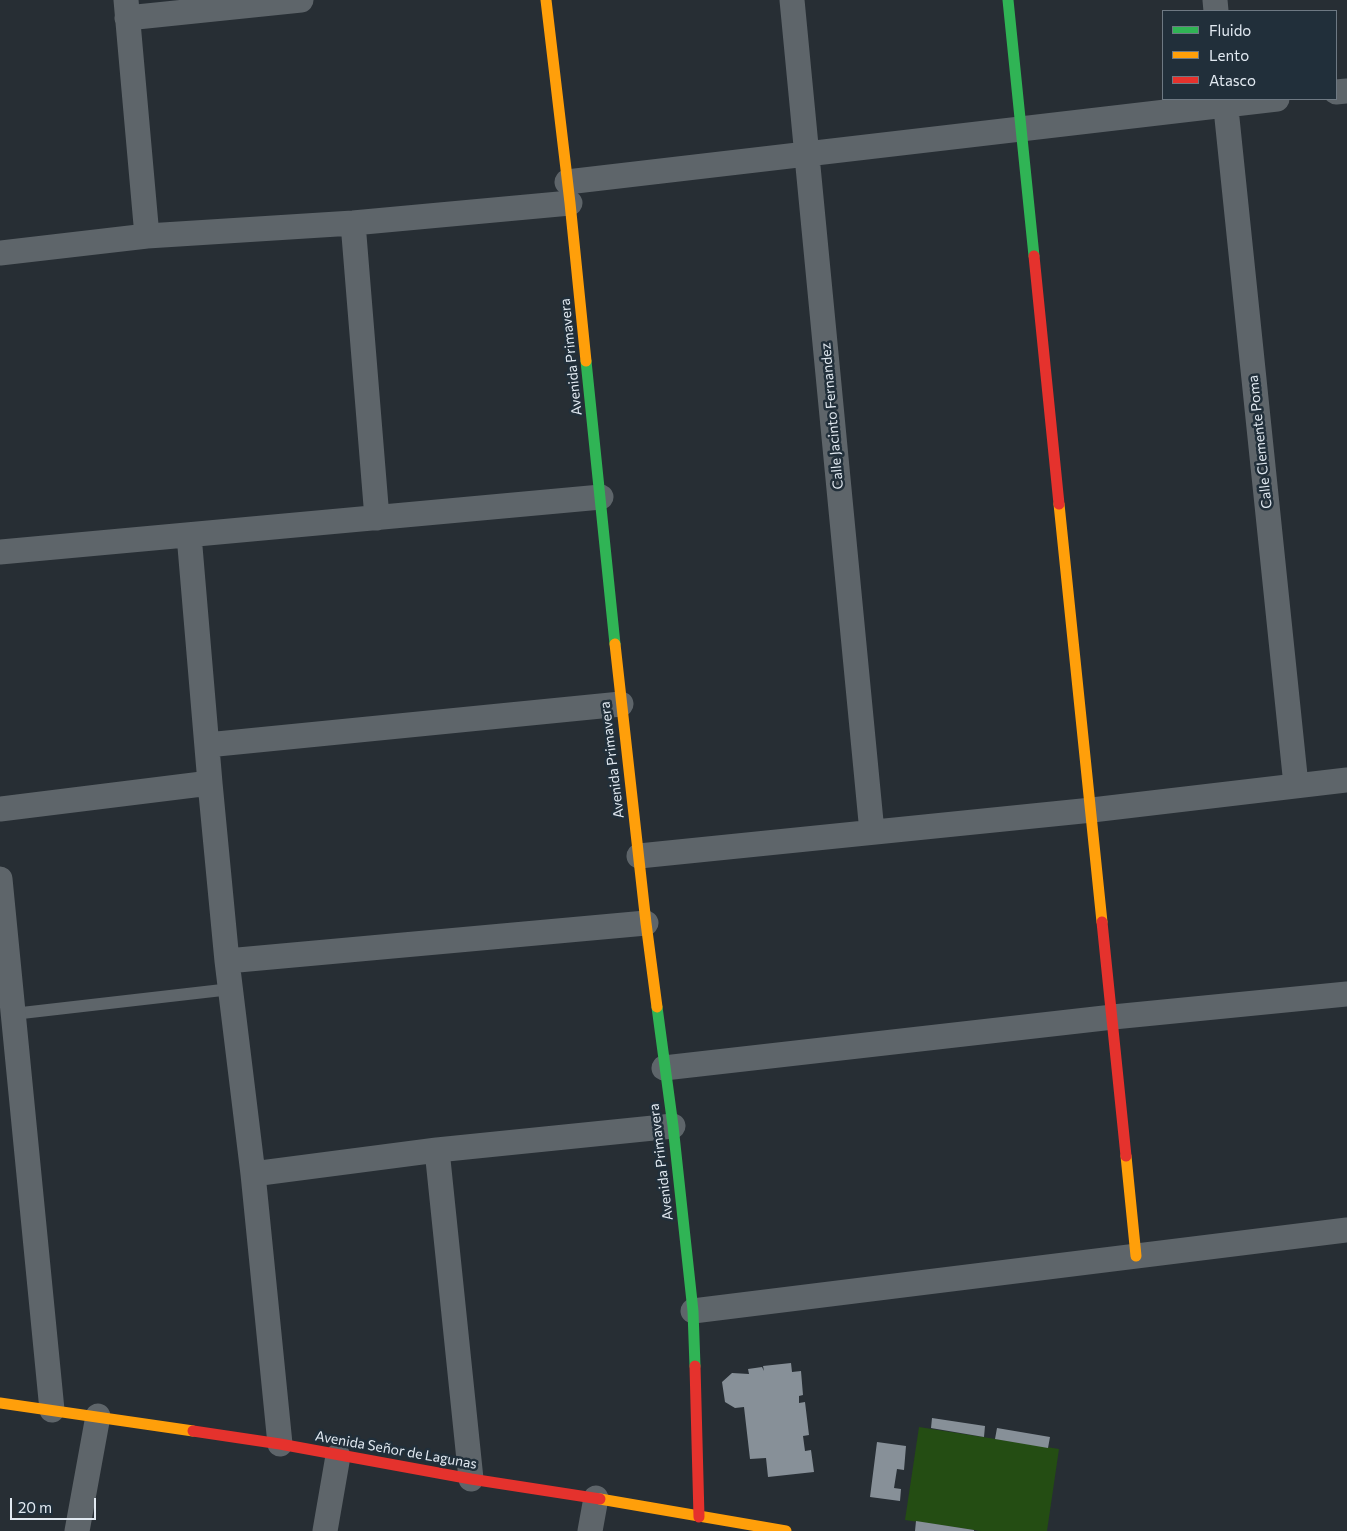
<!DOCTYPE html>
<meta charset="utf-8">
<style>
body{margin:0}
#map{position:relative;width:1347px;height:1531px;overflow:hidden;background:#272e34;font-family:Commissioner,sans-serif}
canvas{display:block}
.legend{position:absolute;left:1162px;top:10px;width:175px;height:90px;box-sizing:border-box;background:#212f3a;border:1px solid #6e7983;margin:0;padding:6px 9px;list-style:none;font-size:15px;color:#e1e9f1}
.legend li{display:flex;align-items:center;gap:10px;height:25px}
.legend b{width:25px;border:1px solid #6e7983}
.scale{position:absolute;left:10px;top:1498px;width:86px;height:22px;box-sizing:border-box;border:2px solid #e1e9f1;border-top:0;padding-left:6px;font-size:15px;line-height:18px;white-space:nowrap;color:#e1e9f1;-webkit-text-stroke:4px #212f3a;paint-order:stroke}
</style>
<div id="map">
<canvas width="1347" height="1531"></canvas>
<ul class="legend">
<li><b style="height:6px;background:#30b455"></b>Fluido</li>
<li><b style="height:6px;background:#ff9f0a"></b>Lento</li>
<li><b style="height:6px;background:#e5322d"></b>Atasco</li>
</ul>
<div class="scale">20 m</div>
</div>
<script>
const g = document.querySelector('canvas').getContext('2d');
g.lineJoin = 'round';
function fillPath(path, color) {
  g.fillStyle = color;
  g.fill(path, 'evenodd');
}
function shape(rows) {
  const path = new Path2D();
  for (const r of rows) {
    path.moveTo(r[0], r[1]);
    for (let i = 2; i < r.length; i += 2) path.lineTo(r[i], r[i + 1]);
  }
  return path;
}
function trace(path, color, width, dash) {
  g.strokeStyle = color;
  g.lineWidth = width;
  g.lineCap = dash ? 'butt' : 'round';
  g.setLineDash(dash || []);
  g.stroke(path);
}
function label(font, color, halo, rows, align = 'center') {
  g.font = font + ' Commissioner,sans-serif';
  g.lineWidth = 5;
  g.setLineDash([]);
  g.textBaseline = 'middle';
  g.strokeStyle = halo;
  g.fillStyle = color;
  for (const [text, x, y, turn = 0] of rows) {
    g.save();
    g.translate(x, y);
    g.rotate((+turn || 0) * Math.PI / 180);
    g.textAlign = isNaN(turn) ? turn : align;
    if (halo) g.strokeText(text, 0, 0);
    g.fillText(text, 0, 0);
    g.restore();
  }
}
fillPath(shape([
 [919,1427,1059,1449,1047,1531,981,1531,905,1520]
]), '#244d13');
fillPath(shape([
 [791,1363,792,1372,801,1371,803,1395,799,1396,799,1403,805,1402,809,1435,803,1436,805,1451,811,1450,814,1472,768,1477,766,1458,750,1459,744,1407,735,1408,725,1402,722,1382,732,1373,749,1374,748,1369,762,1367,764,1371,763,1366],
 [932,1418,985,1426,984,1437,931,1428],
 [997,1428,1050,1437,1048,1448,995,1439],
 [877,1442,906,1446,904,1470,897,1469,894,1488,901,1489,900,1501,870,1497],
 [916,1521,974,1530,974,1531,915,1531]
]), '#879098');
trace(shape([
 [13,1014,231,989]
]), '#5e656a', 12);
trace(shape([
 [126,0,147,236],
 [792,0,872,832],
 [1215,0,1216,11],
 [127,18,301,0],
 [1336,92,1347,91],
 [1225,99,1296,785],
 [567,182,1277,99],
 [353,223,377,518],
 [0,253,147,236,353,223,570,203],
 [189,535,210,783,227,961,253,1174,280,1444],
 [0,552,601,497],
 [207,745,621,704],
 [0,809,210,783],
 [639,856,1092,810,1347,780],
 [0,879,52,1410],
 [227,961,646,923],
 [664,1068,1113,1017,1347,994],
 [437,1150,471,1479],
 [253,1174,437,1150,673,1126],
 [693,1311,1347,1230],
 [77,1531,98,1416],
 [325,1531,338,1456],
 [590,1531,596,1498]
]), '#5e656a', 25);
trace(shape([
 [1008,0,1034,256],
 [586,361,615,644],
 [657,1007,673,1126,693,1311,695,1366]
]), '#30b455', 11);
trace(shape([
 [546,0,570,203,586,361],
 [1059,504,1102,922],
 [615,644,646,923,657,1007],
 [1126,1156,1136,1256],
 [0,1403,193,1431],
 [600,1499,786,1531]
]), '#ff9f0a', 11);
trace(shape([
 [1034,256,1059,504],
 [1102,922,1126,1156],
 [695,1366,699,1517],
 [193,1431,280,1444,471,1479,600,1499]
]), '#e5322d', 11);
label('14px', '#e1e9f1', '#212f3a', [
 ["Avenida Primavera",571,357,-96],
 ["Calle Jacinto Fernandez",832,416,-95],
 ["Calle Clemente Poma",1260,442,-96],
 ["Avenida Primavera",612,760,-97],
 ["Avenida Primavera",661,1162,-97],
 ["Avenida Señor de Lagunas",396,1450,10]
]);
</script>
